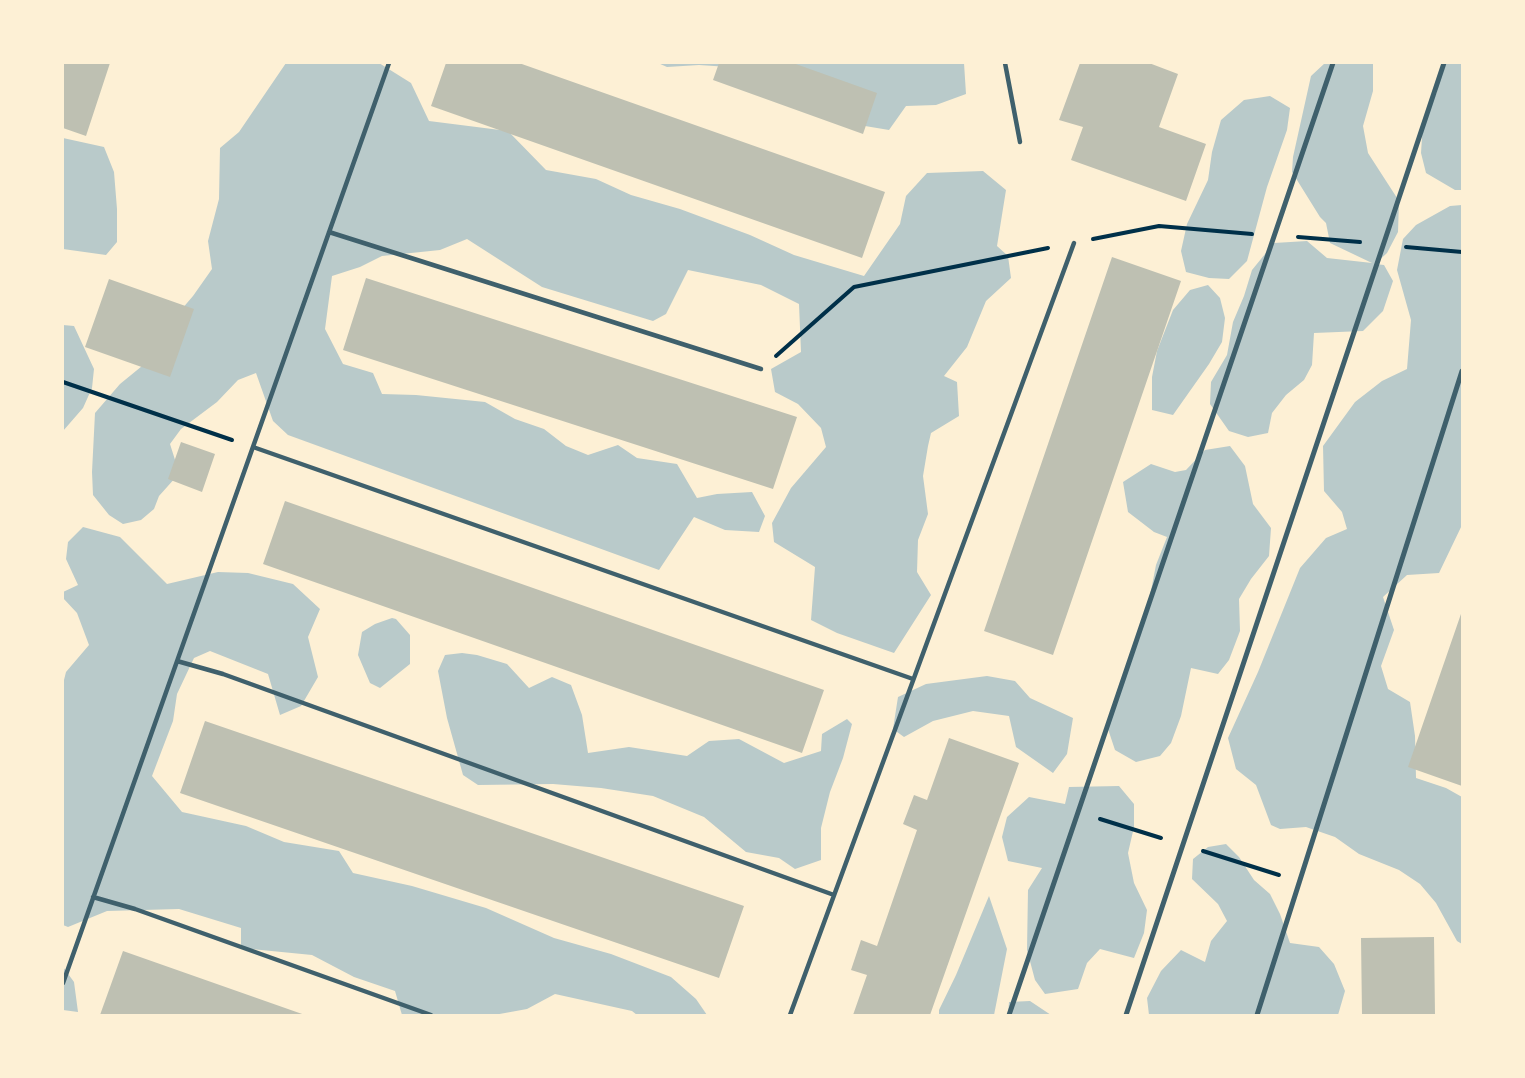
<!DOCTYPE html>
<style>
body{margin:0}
#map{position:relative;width:1525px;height:1078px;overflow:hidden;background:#fdf0d5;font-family:Barlow,sans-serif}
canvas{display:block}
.frame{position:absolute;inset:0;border:64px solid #fdf0d5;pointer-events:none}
</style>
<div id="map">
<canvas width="1525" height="1078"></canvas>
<div class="frame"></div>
</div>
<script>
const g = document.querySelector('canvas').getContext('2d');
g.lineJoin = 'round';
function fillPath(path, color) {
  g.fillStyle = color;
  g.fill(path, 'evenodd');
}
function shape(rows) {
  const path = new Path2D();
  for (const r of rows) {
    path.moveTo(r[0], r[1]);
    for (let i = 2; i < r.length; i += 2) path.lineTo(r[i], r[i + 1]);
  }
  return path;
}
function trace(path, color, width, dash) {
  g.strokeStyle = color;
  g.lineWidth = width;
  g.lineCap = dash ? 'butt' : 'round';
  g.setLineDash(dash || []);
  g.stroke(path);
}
fillPath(shape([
 [286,63,379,63,411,83,429,121,508,131,546,170,596,179,631,195,680,209,750,235,794,255,864,276,900,224,906,196,927,173,983,171,1006,190,997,246,1008,256,1011,278,986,301,967,347,944,376,957,382,959,416,931,433,928,446,923,476,928,514,918,540,917,572,931,595,894,653,837,633,811,620,815,567,774,542,772,523,791,488,826,447,821,428,798,404,775,392,771,369,801,352,799,304,761,285,688,270,666,314,653,321,542,287,467,239,440,250,382,256,360,267,332,276,325,329,343,364,373,373,382,394,416,395,485,402,515,419,544,429,566,446,588,455,618,445,637,458,677,464,697,498,717,494,752,492,765,516,759,532,725,530,694,517,659,570,288,435,273,421,256,373,238,380,217,402,181,429,170,444,176,463,176,477,159,496,154,509,141,520,123,524,109,515,93,495,92,472,95,413,120,384,158,353,163,331,193,296,212,269,208,241,219,199,220,148,239,132],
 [658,63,964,63,966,94,936,105,906,106,889,130,859,125,729,67,699,65,667,67],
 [1325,63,1373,63,1373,91,1363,126,1368,153,1399,201,1398,232,1387,253,1375,264,1384,265,1393,281,1383,311,1363,331,1314,333,1312,365,1304,380,1286,395,1272,413,1268,433,1248,437,1229,431,1210,404,1211,382,1227,355,1233,322,1244,296,1252,270,1274,243,1307,241,1327,258,1372,263,1330,243,1326,223,1320,217,1292,172,1293,157,1311,76],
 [1447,63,1462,63,1462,190,1455,190,1426,173,1421,153,1423,122,1437,92,1439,74],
 [1270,96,1290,108,1287,130,1267,187,1247,261,1229,279,1209,278,1186,272,1181,251,1187,224,1208,180,1212,152,1221,120,1244,100],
 [63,138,104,147,114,172,117,209,117,242,106,255,63,249],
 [1462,205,1462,525,1439,573,1407,575,1383,597,1394,630,1381,666,1388,689,1410,702,1415,736,1416,778,1446,788,1462,797,1462,944,1457,941,1436,903,1420,884,1399,870,1359,854,1335,837,1306,827,1280,829,1271,825,1256,785,1236,769,1228,738,1258,672,1300,568,1326,538,1347,529,1342,512,1324,491,1323,446,1355,402,1382,381,1407,369,1411,320,1397,270,1403,239,1416,225,1450,206],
 [1208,285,1220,298,1225,318,1222,342,1209,364,1173,415,1152,410,1152,377,1157,351,1173,310,1190,290],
 [63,325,74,326,94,369,92,388,83,408,63,431],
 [1230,446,1245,466,1253,504,1271,528,1269,556,1251,579,1239,599,1240,631,1229,660,1218,674,1191,668,1181,716,1171,743,1160,756,1136,762,1115,750,1107,726,1148,606,1156,565,1167,537,1154,532,1128,512,1123,482,1151,464,1175,472,1186,470,1205,450],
 [83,527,120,537,167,584,218,572,248,573,293,584,320,609,308,637,318,677,301,706,280,715,268,674,210,651,194,658,177,694,173,721,152,776,182,812,246,826,284,842,339,851,353,873,412,886,486,908,554,938,611,954,671,977,696,999,707,1015,637,1015,632,1011,555,994,527,1009,494,1015,402,1015,395,991,354,977,312,955,241,948,241,928,179,909,107,911,68,927,63,925,63,684,66,672,89,645,77,613,63,598,63,592,78,585,66,559,68,542],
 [392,618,396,619,410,635,410,664,380,688,370,683,358,655,362,632,375,624],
 [462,653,477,655,507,664,529,688,552,677,571,685,582,715,588,753,629,747,687,756,709,741,739,739,784,763,821,751,822,734,847,719,852,724,843,758,830,792,821,828,821,860,795,869,779,858,746,852,704,817,653,796,601,788,553,784,478,785,463,775,447,718,438,671,445,655],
 [987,676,1015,681,1030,698,1073,718,1067,754,1053,773,1016,747,1009,716,973,711,933,721,904,737,893,729,898,697,926,684],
 [1119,786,1134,804,1134,827,1128,853,1134,883,1147,910,1144,933,1134,958,1100,949,1087,963,1078,989,1045,994,1035,980,1027,950,1028,890,1042,868,1008,861,1002,837,1007,817,1029,797,1065,804,1069,787],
 [1226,844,1239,857,1254,880,1270,894,1280,914,1290,943,1319,947,1334,964,1345,991,1338,1015,1149,1015,1147,998,1161,971,1181,950,1205,962,1211,941,1227,921,1218,904,1192,879,1193,859,1208,847],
 [989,896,1007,949,994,1015,939,1015,939,1010,956,975],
 [63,967,74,982,78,1012,63,1010],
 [1030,1001,1051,1015,1008,1015,1009,1002]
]), '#b9caca');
fillPath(shape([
 [63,63,110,63,86,136,63,128],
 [446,63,519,63,885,192,862,258,431,106],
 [719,63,793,63,877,93,863,134,713,80],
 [1080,63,1149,63,1178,74,1159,127,1206,144,1186,201,1071,160,1083,127,1059,120],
 [1112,257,1181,281,1053,655,984,631],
 [366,278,797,417,773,489,343,350],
 [109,279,194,309,170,377,85,347],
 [181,442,215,454,202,492,168,479],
 [285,501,824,690,802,753,263,564],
 [1462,611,1462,786,1408,767],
 [205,721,744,906,719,978,180,793],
 [949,738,1019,763,930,1015,853,1015,867,975,851,970,861,940,877,946,917,830,903,824,914,795,927,800],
 [1434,937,1435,1015,1362,1015,1361,938],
 [123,951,305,1015,100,1015]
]), '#bec0b2');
trace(shape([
 [1298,237,1360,242],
 [1093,239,1159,226,1252,234],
 [1406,247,1462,252],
 [776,356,854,287,1048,248],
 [63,382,232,440],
 [1100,819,1161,838],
 [1203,851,1279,875]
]), '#003049', 4);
trace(shape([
 [1005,63,1020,142],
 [329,232,761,369],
 [253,447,913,679],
 [177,661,223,674,834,895],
 [93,897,135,909,431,1015],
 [63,983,389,63],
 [790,1015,1074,243]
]), '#3f606c', 4.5);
trace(shape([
 [1009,1015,1333,63],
 [1126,1015,1444,63],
 [1257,1015,1462,371]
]), '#3f606c', 5);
</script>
